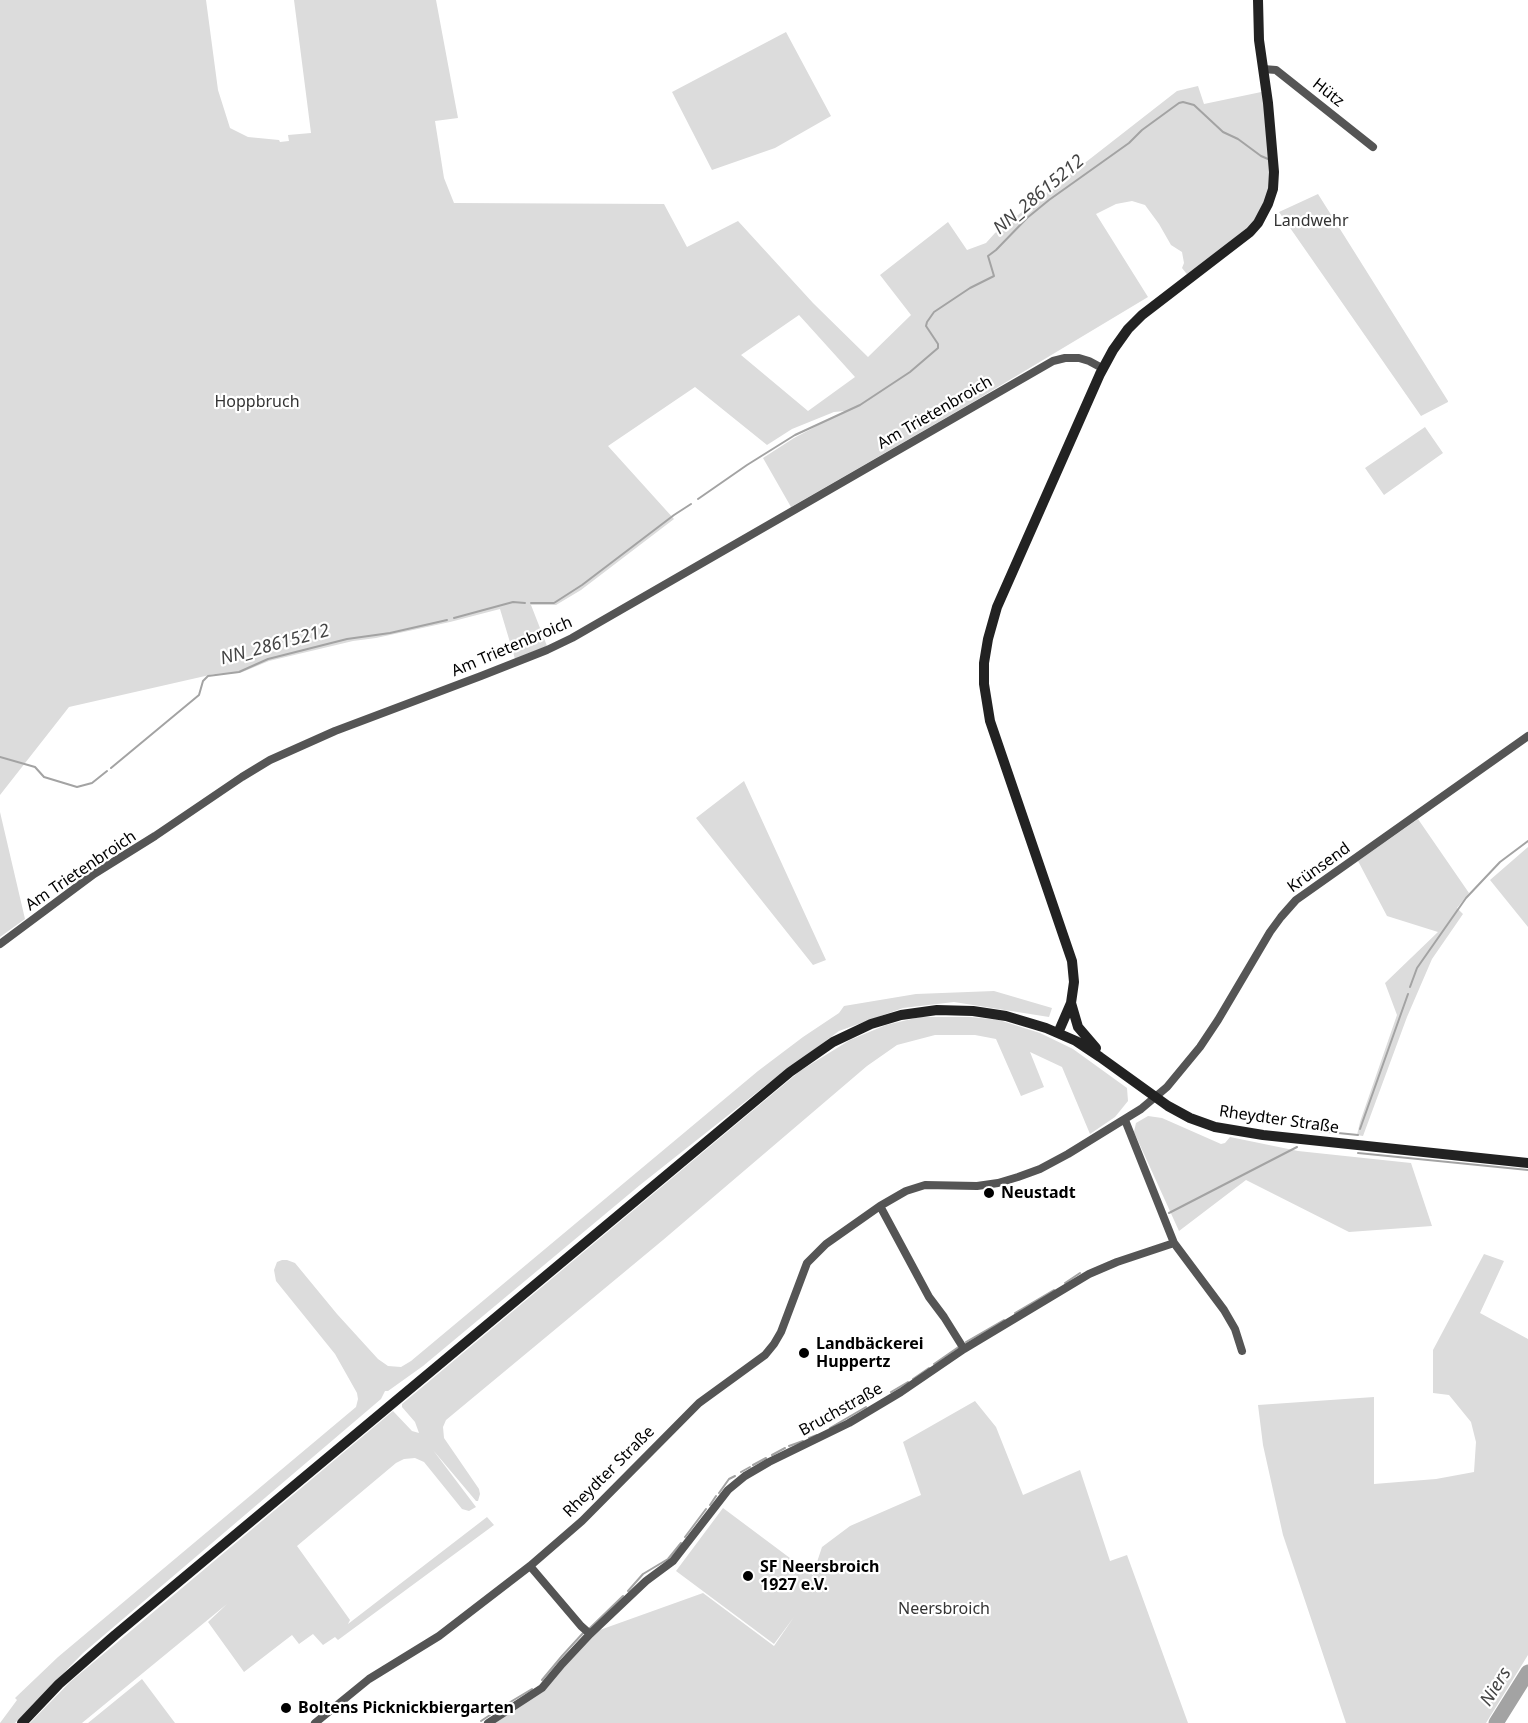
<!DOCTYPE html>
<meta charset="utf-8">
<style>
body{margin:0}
canvas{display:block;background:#fff}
</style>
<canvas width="1528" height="1723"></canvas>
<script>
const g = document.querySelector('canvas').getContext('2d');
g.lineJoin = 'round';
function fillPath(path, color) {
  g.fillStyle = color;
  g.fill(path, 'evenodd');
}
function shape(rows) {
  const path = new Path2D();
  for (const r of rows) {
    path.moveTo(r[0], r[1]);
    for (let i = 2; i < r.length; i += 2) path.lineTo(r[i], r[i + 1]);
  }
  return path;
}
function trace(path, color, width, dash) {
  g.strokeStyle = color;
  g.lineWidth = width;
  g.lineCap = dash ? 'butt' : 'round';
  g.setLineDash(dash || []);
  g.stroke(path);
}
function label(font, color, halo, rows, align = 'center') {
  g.font = font + ' "Noto Sans",sans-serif';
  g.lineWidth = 4.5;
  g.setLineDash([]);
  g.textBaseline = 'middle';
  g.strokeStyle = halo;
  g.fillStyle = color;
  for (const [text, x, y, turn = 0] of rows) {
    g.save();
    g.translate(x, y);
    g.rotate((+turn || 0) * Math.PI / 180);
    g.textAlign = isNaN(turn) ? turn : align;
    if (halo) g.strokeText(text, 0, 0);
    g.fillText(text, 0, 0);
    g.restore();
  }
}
fillPath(shape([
 [0,0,206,0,218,90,230,128,248,137,279,140,280,142,289,141,288,135,311,133,294,0,436,0,458,118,435,121,444,178,454,203,664,204,687,247,738,221,813,303,868,357,911,315,880,275,948,222,967,250,986,243,995,233,1177,91,1198,86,1204,104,1266,91,1274,172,1258,223,1190,278,1182,268,1184,263,1182,252,1171,245,1159,224,1145,205,1132,201,1116,204,1096,214,1148,297,968,405,791,507,763,458,794,438,845,411,834,412,792,429,767,445,695,387,608,446,674,519,581,590,556,605,531,605,547,646,515,659,500,609,450,622,376,638,353,641,269,661,240,673,214,674,69,707,0,795],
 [799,315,855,377,808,411,741,355],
 [786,32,831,116,775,148,712,170,672,92],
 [1318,194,1448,401,1448,402,1421,416,1279,212],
 [1425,427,1443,453,1384,495,1365,468],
 [744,781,826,960,813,965,696,818],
 [0,812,25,919,0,937],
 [1418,819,1469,893,1457,908,1463,914,1432,959,1407,1017,1363,1136,1357,1135,1360,1122,1397,1015,1385,983,1438,932,1387,916,1358,861],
 [1528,847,1528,927,1490,880],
 [994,991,1052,1008,1049,1017,954,1002,903,1008,839,1031,765,1086,640,1185,423,1366,388,1391,385,1391,381,1399,83,1653,15,1723,0,1723,17,1700,15,1698,58,1657,356,1407,358,1399,357,1393,335,1354,276,1281,274,1270,277,1262,282,1260,287,1260,295,1263,337,1314,378,1359,388,1366,401,1367,411,1361,758,1071,803,1037,839,1013,844,1006,916,994],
 [920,1017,971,1017,999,1020,1040,1033,1073,1049,1127,1088,1128,1101,1115,1117,1090,1134,1062,1067,1030,1052,1044,1087,1021,1096,996,1039,975,1035,935,1035,897,1045,867,1066,663,1240,446,1420,443,1427,444,1438,479,1489,480,1494,478,1501,476,1501,433,1450,476,1507,469,1511,462,1509,424,1462,415,1458,404,1459,396,1463,297,1546,350,1620,348,1624,487,1517,494,1525,338,1640,335,1637,323,1645,313,1634,299,1644,292,1635,244,1672,208,1622,227,1604,82,1723,30,1723,70,1682,393,1411,412,1431,419,1433,415,1422,402,1407,402,1404,800,1071,850,1040,886,1025],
 [1148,1116,1162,1118,1221,1144,1225,1143,1230,1137,1298,1151,1411,1163,1432,1226,1349,1232,1246,1180,1179,1231,1134,1132,1136,1123],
 [1484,1254,1504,1261,1480,1313,1528,1339,1528,1655,1486,1723,1346,1723,1283,1535,1263,1445,1258,1405,1374,1397,1374,1484,1436,1479,1474,1472,1476,1442,1471,1422,1449,1395,1433,1393,1433,1350],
 [975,1401,996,1427,1023,1495,1080,1470,1110,1561,1127,1555,1188,1723,492,1723,541,1692,597,1631,703,1593,774,1646,794,1617,774,1644,676,1571,723,1508,814,1576,813,1574,822,1547,850,1526,921,1495,903,1442],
 [142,1679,175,1723,88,1723]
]), '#dcdcdc');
trace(shape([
 [698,499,747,465,795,435,860,405,910,372,938,348,938,344,926,326,927,322,934,312,970,288,994,276,988,256,996,250,1027,218,1049,200,1129,143,1142,130,1179,103,1183,102,1194,105,1223,132,1238,139,1261,156,1268,159],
 [531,603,554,603,582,585,674,515,691,504],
 [454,618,513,602,525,603],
 [0,757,35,767,44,777,77,787,92,783,107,771],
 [111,768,199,695,203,681,208,676,239,672,268,659,347,639,390,633,447,620],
 [1410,987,1417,968,1466,898,1500,862,1528,841],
 [1360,1129,1408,994],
 [1318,1131,1358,1135],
 [1358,1153,1528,1170],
 [1169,1213,1297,1147],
 [1065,1283,1080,1273],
 [1015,1313,1054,1290],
 [966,1342,1004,1320],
 [934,1364,960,1346],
 [913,1379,929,1368],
 [891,1392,908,1382],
 [830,1428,866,1407],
 [809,1438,817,1435],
 [789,1446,803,1441],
 [772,1455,785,1448],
 [753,1465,766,1458],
 [741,1472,750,1467],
 [719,1493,729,1479,735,1476],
 [710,1505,716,1496],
 [685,1537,706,1509],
 [628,1591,643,1574,668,1559,681,1543],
 [590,1628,623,1596],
 [542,1680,562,1656,584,1632],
 [497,1710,532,1689],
 [481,1721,490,1715]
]), '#a3a3a3', 2);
trace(shape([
 [1496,1723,1528,1672]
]), '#a3a3a3', 15);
trace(shape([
 [1263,69,1276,70,1373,147],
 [0,944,94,874,155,836,242,777,270,760,335,731,481,676,547,650,572,638,1053,361,1065,358,1079,358,1089,361,1102,368],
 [1125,1120,1174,1243,1224,1310,1235,1329,1242,1351],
 [880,1206,929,1297,944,1317,964,1349],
 [530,1566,581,1626,590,1634],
 [315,1723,369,1679,439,1636,530,1566,582,1521,699,1403,765,1355,774,1344,781,1332,807,1263,826,1244,880,1206,906,1191,925,1185,977,1186,998,1183,1018,1177,1040,1169,1068,1154,1141,1109,1167,1087,1200,1047,1218,1020,1270,932,1281,917,1296,900,1528,736],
 [488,1723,542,1688,562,1664,590,1634,646,1581,673,1561,728,1490,745,1476,769,1462,849,1423,901,1392,964,1349,1089,1274,1117,1262,1174,1243]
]), '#555', 8);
trace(shape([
 [1071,1003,1078,1027,1096,1048],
 [1058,1033,1071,1003,1074,982,1072,961,990,721,984,684,984,663,988,639,997,607,1100,374,1113,350,1128,329,1142,315,1250,232,1258,223,1268,204,1273,189,1274,172,1268,103,1259,40,1258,0],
 [22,1723,59,1684,115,1635,790,1072,833,1042,871,1024,901,1015,937,1010,973,1011,1006,1016,1046,1028,1076,1041,1100,1057,1168,1106,1190,1118,1215,1127,1263,1135,1528,1163]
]), '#222', 10);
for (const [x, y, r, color] of [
 [989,1193,6,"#000"],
 [804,1353,6,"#000"],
 [748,1576,6,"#000"],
 [286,1708,6,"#000"]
]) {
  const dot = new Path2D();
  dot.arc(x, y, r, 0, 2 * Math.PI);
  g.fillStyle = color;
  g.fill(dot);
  trace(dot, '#fff', 2);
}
label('16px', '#000', '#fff', [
 ["Hütz",1328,93,38],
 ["Am Trietenbroich",935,413,-30],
 ["Am Trietenbroich",512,647,-23],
 ["Krünsend",1319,868,-36],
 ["Am Trietenbroich",81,871,-34],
 ["Rheydter Straße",1279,1120,8],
 ["Bruchstraße",841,1410,-29],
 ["Rheydter Straße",609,1472,-45]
]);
label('16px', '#333', '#fff', [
 ["Landwehr",1311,221],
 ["Hoppbruch",257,402],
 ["Neersbroich",944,1609]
]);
label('bold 16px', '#000', '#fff', [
 ["Neustadt",1001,1193],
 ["Landbäckerei",816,1344],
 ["Huppertz",816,1362],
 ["SF Neersbroich",760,1567],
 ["1927 e.V.",760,1585],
 ["Boltens Picknickbiergarten",298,1708]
], 'left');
label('italic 18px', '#444', '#fff', [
 ["NN_28615212",1039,195,-40],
 ["NN_28615212",275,645,-15],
 ["Niers",1496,1687,-58]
]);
</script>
